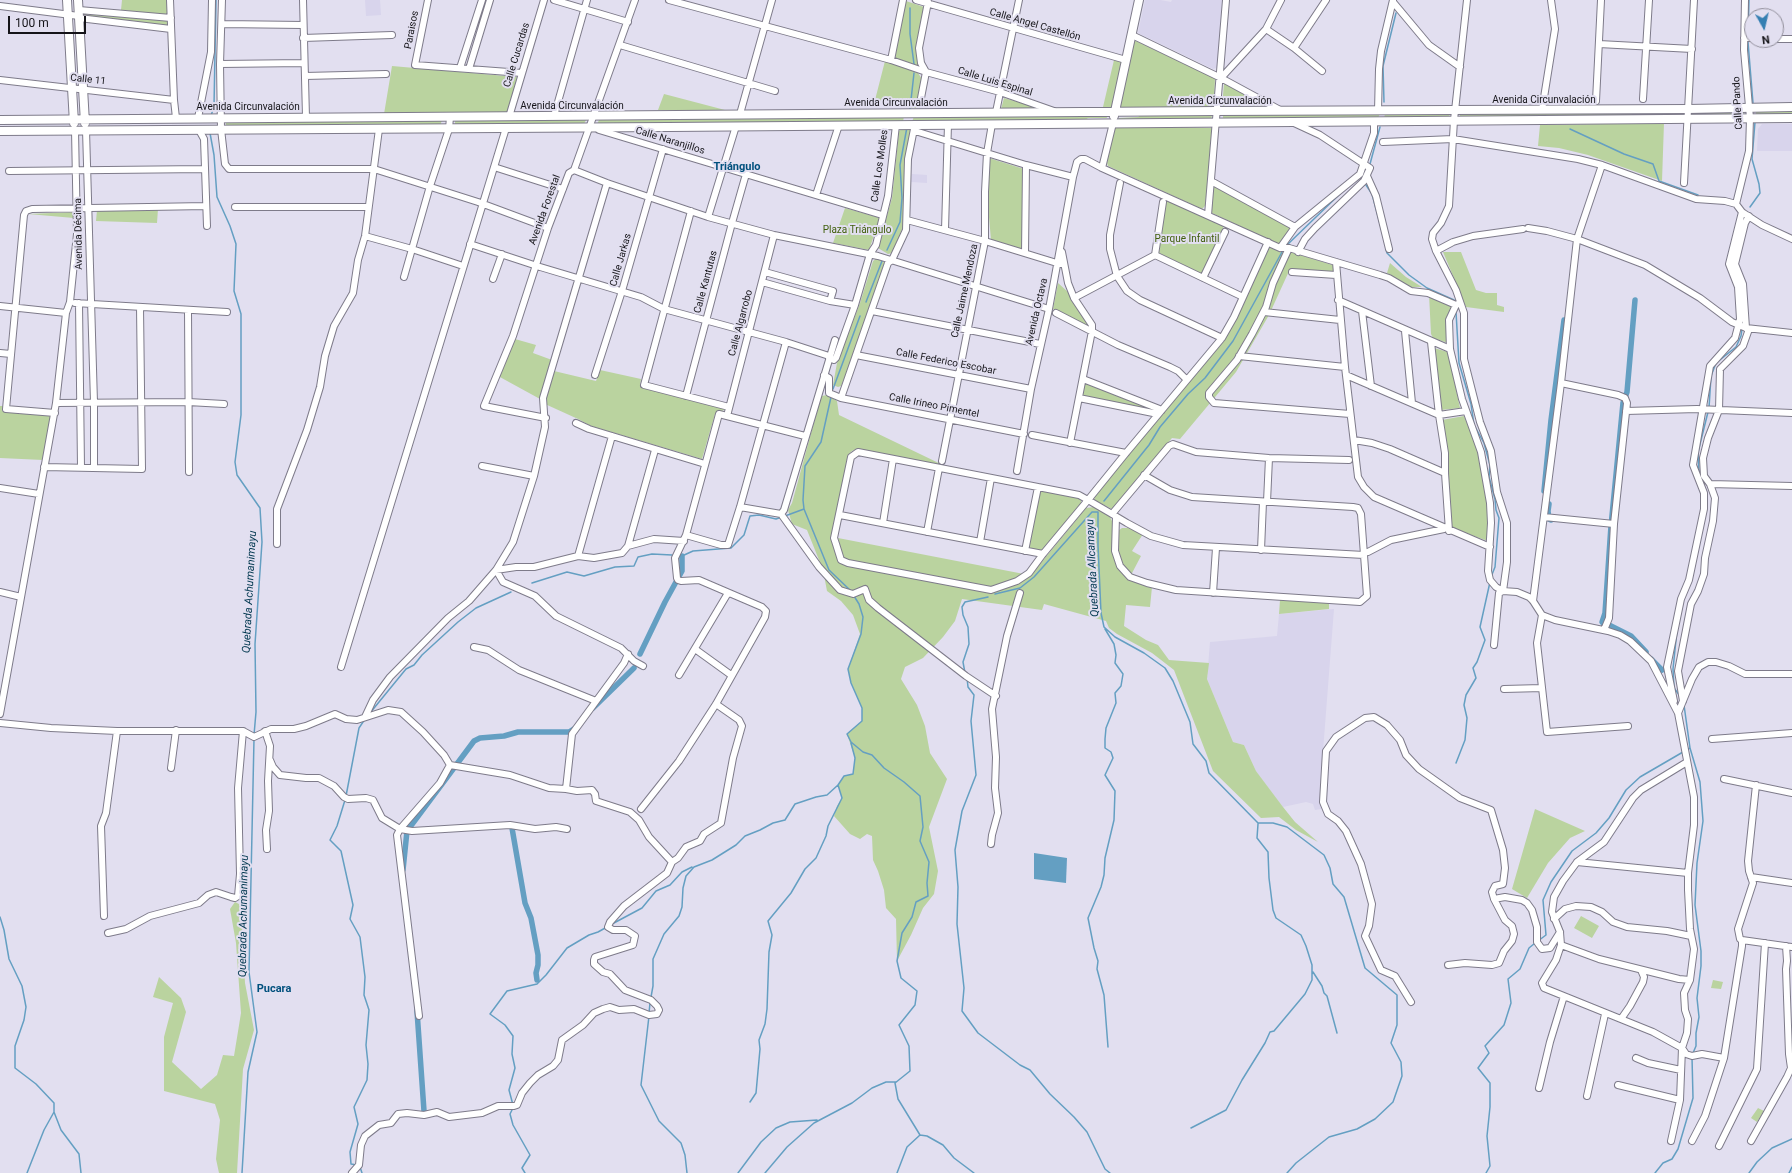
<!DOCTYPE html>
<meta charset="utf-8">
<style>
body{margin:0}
#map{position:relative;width:1792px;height:1173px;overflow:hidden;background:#e2dff0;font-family:Roboto,sans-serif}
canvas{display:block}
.north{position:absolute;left:1744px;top:8px;width:40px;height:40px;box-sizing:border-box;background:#e2dff0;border:1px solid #908e9a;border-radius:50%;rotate:172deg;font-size:11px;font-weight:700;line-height:16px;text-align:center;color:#151419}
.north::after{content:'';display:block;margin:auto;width:14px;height:18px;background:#357fb2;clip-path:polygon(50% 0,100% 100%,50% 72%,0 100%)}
.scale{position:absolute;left:8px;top:16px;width:78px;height:18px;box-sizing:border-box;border:2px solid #151419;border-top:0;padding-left:5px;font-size:12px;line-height:14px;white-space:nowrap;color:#151419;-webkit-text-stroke:3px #e2dff0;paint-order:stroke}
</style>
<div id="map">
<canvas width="1792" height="1173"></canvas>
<div class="north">N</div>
<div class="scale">100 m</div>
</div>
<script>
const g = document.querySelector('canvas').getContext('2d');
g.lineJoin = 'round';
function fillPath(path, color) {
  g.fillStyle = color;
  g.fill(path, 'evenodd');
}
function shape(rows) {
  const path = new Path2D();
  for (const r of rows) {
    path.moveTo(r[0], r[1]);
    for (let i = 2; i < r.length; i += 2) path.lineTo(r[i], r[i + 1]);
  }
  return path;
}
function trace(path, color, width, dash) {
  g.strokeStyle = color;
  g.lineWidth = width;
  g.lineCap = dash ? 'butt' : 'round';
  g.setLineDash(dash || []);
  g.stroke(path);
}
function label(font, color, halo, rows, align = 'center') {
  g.font = font + ' Roboto,sans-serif';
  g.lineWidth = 4;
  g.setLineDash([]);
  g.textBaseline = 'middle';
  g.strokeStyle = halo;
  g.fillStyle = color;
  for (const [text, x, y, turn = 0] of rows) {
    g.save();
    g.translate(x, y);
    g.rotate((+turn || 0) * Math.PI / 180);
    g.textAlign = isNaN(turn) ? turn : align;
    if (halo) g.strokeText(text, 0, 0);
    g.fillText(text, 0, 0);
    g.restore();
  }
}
fillPath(shape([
 [365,0,380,0,381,15,366,16],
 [1145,0,1160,0,1171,2,1172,0,1222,0,1218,66,1216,68,1213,69,1138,33],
 [1762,124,1792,124,1792,151,1757,151,1758,129],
 [912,174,927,175,927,183,911,182],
 [1334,609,1320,790,1321,809,1315,810,1313,804,1306,802,1283,807,1256,771,1244,745,1233,742,1207,679,1210,642,1277,636,1279,614]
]), '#d8d4ec');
fillPath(shape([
 [122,0,168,0,168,15,121,10],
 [906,1,924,7,916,49,919,66,895,58],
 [83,14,168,21,169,26,84,17],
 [1133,41,1136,41,1215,78,1214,107,1122,108,1120,106],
 [1114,60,1122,62,1113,107,1103,107],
 [885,61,918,73,922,79,916,108,905,108,875,100],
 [392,66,517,77,508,112,384,114],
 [1225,83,1265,105,1264,107,1225,107,1222,106,1224,84],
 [664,94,725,110,658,110],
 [1004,98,1043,109,1001,109],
 [1744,109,1744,116,1692,117,1692,111],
 [1756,109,1792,109,1792,116,1756,116],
 [1683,111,1683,117,1460,118,1460,112],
 [1450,112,1449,118,1384,119,1385,113],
 [1380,113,1378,119,1223,119,1223,114],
 [1142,114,1212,115,1211,120,1119,120,1119,118,1138,117],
 [1106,115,1107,118,1088,118,1084,121,912,122,914,116],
 [904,116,903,122,597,124,600,118],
 [584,118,586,120,584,124,455,124,455,121,457,119],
 [442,120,440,126,226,126,226,122],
 [1664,123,1662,181,1588,155,1559,148,1538,146,1540,125],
 [1116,126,1213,128,1205,206,1202,209,1108,166,1107,163,1114,128],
 [902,129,911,129,906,153,904,170,904,225,892,253,888,254,878,248,892,198,899,131],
 [989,158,1024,169,1023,250,991,240,987,194],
 [1214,185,1290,228,1280,245,1210,212],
 [1166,200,1224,226,1203,272,1200,274,1159,253],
 [845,208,880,218,869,250,833,243],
 [158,209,157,223,96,221,97,210],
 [74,212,74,218,28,214],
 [1270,246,1333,265,1333,272,1290,269,1269,315,1236,372,1180,439,1172,438,1112,509,1094,500,1096,492,1223,342,1235,321],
 [1443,252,1461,252,1476,290,1486,293,1497,293,1497,305,1504,307,1504,312,1466,307],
 [877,258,885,263,848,369,841,386,838,387,833,385,837,363,860,303,873,261],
 [1390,263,1406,277,1422,287,1409,287,1387,273],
 [1058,283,1068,292,1090,327,1053,309],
 [1429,294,1453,306,1446,321,1448,343,1433,338,1431,334],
 [515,339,536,345,533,353,552,360,540,399,498,376],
 [1434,348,1448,352,1460,408,1441,410],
 [600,370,641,379,640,385,725,407,724,410,715,414,702,459,591,426,578,419,545,404,554,371,596,381],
 [1085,380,1157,411,1081,396],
 [827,395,837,401,839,415,947,467,857,449,852,451,848,455,832,540,841,563,984,591,1031,575,1086,508,1094,507,1109,515,1114,525,1112,545,1113,555,1117,564,1123,573,1152,587,1150,607,1126,605,1124,626,1146,640,1158,645,1169,660,1209,663,1207,679,1233,742,1244,745,1256,771,1283,807,1295,822,1318,842,1296,830,1279,817,1261,818,1213,771,1174,670,1152,653,1117,634,1109,628,1106,621,1044,604,1042,610,962,599,955,621,943,637,923,658,905,667,901,679,917,705,925,726,930,753,947,779,929,827,938,871,934,894,923,908,911,935,897,961,896,919,886,908,884,890,878,871,873,860,872,836,867,834,860,839,850,834,834,816,837,806,842,798,838,785,844,776,853,774,855,758,847,734,862,721,862,708,851,683,848,669,860,634,853,615,841,601,827,591,823,570,807,530,792,524,788,510,792,503,819,404,822,396],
 [0,406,3,406,2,411,51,416,43,460,0,458],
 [1464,416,1479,453,1490,524,1488,541,1451,528,1442,420],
 [1039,490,1080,498,1081,501,1081,504,1044,550,1039,551,1029,549,1028,547],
 [1122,528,1128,528,1143,534,1132,551,1141,556,1131,575,1121,565,1117,546,1118,531],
 [838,538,1024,574,1016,580,993,587,847,560,843,558],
 [1280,600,1329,602,1329,609,1279,614],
 [1535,809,1585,831,1570,838,1548,863,1527,898,1512,889],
 [235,902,241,905,245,983,254,1030,243,1069,237,1173,219,1173,216,1159,220,1120,215,1104,164,1091,164,1037,173,1003,153,997,159,977,181,998,186,1012,172,1062,201,1089,217,1075,223,1055,234,1056,241,1013,236,943,230,909],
 [1581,916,1599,926,1592,938,1574,928],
 [1713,980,1723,982,1721,989,1711,988],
 [1758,1108,1764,1111,1757,1122,1751,1118]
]), '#bad39f');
fillPath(shape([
 [1034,853,1067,858,1066,883,1034,879]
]), '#649fc2');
trace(shape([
 [910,8,910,34,914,64],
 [1748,36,1749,0],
 [1748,42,1753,103],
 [1384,102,1383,66,1396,13],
 [910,109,914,73],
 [211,116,214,106,216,0],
 [1570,129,1624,154,1653,164,1659,181,1698,195],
 [210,133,214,155,217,197,230,226,236,244,234,291,241,314,241,415,235,462,237,475,260,508,262,542,255,644,256,712,254,735],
 [1370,164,1380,127],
 [1366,185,1372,194,1382,231],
 [1750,207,1760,193,1759,184,1752,159,1755,122],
 [1288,244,1343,191],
 [1386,249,1387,253,1409,275,1427,288,1454,300,1455,303],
 [887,250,900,222,902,198,900,165,907,127],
 [866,302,882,261],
 [1456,312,1459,363,1471,404,1474,425,1484,443,1490,465,1489,477,1495,499,1496,510,1499,518,1495,567,1491,577],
 [833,389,860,316],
 [831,397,821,442,805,466,803,500,804,509,829,570,851,591],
 [1709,408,1711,376,1716,363,1736,347,1741,336,1742,329],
 [1699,473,1698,452,1708,412],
 [1706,491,1707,507],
 [1104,501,1149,445,1160,427,1188,394,1205,378,1233,341,1282,252],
 [785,516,804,509],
 [682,556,693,551,731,548,744,535,750,516,759,515,776,519,782,517],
 [532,583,567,572,584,576,615,567,634,566,638,557,652,554,672,555],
 [995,594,1020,588,1034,577,1092,512,1098,512,1098,545,1101,613,1104,627,1115,637,1144,653,1165,668,1173,681,1190,722,1193,744,1206,761,1209,773,1258,823,1273,823,1287,827,1324,855,1330,868,1333,884,1344,897,1365,968,1397,995,1397,1025,1391,1043,1401,1062,1402,1076,1393,1102,1375,1119,1357,1129,1329,1137,1296,1163,1287,1173],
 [854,596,859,604,863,617,861,634,848,669,851,683,862,708,862,721,847,734,851,742,863,752,872,755,884,768,904,782,920,796,923,827,920,841,929,862,927,883,928,896,916,902,912,917,902,933,897,961,901,978,917,991,915,1005,899,1025,909,1046,910,1071,895,1083,898,1099,920,1135,907,1147,897,1173],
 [1105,629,1114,644,1116,655,1115,663,1123,674,1121,686,1115,693,1116,703,1106,728,1105,739,1105,748,1111,752,1113,758,1105,775,1115,791,1114,820,1105,858,1104,875,1101,887,1088,918,1094,948,1098,961,1097,969,1104,995,1108,1047],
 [1677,630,1673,669,1674,688,1680,696],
 [965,673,963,662,969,644,968,627,963,615,962,607,965,602,988,597],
 [967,678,968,687,974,695,971,721,976,775,962,811,955,850,958,887,957,924,964,988,962,1011,978,1033,1020,1065,1030,1070,1050,1094,1074,1117,1087,1132,1105,1169,1110,1173],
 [1684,705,1690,748,1688,749],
 [370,713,406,669,414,665,422,655,458,622,476,608,511,592],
 [1690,748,1700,782,1703,821,1697,863,1695,905,1701,951,1701,966,1697,998,1699,1017,1696,1033,1696,1046,1693,1053],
 [1456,763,1465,740,1467,718,1464,705,1466,695,1476,678,1473,668,1477,662,1485,640,1480,627,1490,582],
 [346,796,359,728,365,719],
 [345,800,337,826,330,840,341,851,353,905,350,919,360,937,365,977,364,995,369,1010,366,1045,368,1064,367,1080,354,1107,358,1124,350,1152,351,1164,357,1165],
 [0,917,4,930,9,959,22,986,26,1007,24,1020,15,1046,15,1068,36,1084,54,1103,54,1112,61,1130,79,1154,81,1173],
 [612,924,642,908,656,891,670,885,682,872,692,867],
 [1538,941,1546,935,1543,900,1551,882,1572,851,1596,833,1609,818,1626,790,1640,777,1683,752],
 [1313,972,1322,986,1324,993,1327,996,1337,1033],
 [651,997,653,986,653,959,664,934,679,916,682,907,683,888,686,876,694,867,712,860,736,845,745,836,760,830,773,823,785,820,795,804,816,797,827,795,838,785,844,776,853,774,855,758,851,743],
 [649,1013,650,1003],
 [649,1016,641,1085,659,1121,681,1143,685,1155,687,1173],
 [750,1102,756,1093,760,1049,759,1040,765,1024,767,1009,769,952,772,935,768,921,791,893,805,869,816,858,826,836,828,826,842,798,838,785],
 [513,1105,509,1090,515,1068,512,1054,513,1036,505,1025,490,1014,507,991,537,984,546,975,567,948,589,935,598,932,607,927],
 [513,1108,510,1114,513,1125,530,1155,522,1168,525,1173],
 [1191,1128,1226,1110,1242,1080,1265,1043,1270,1032,1274,1031,1305,994,1312,980,1312,965,1306,946,1301,935,1276,918,1273,910,1269,878,1268,852,1257,838,1258,824],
 [920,1135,927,1136,943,1145,954,1158,974,1173],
 [360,1167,362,1173],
 [27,1173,44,1130,54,1112],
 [242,1173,248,1072,257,1032,249,972,254,739],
 [738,1173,761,1142,776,1128,790,1122,817,1120],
 [765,1173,787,1147,814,1123,852,1103,872,1088,886,1082,896,1082],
 [1486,1173,1490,1166,1487,1136,1490,1107,1490,1083,1478,1068,1489,1053,1485,1046,1504,1025,1511,1003,1508,979,1520,969,1529,948,1535,943],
 [1655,1173,1663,1163,1672,1159,1678,1149,1693,1098,1692,1057],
 [1749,1173,1757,1162,1772,1148,1792,1139],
 [1789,1173,1792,1167]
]), '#649fc2', 1.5);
trace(shape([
 [1544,491,1551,420,1564,320],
 [1549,504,1548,511,1549,519,1551,520],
 [1603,623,1602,622,1605,613,1611,526,1623,403,1627,392,1635,300],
 [1609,625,1631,636,1646,652],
 [640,654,665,602,682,571,682,556],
 [1651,659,1662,670],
 [593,708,634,668],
 [512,828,525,903,531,918,538,955,538,965,536,973,537,980],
 [403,870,407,831,474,741,480,738,504,736,518,732,569,732,577,727],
 [417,1011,424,1111]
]), '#649fc2', 5.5);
const minor = shape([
 [170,0,174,100,176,118],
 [222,0,220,64,221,129,225,164,229,169,374,169,478,202,548,228],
 [303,0,306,117],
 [428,0,415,65,522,73],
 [554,0,628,22],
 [669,0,891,60,926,72,1000,92,1054,111],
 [916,0,1126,60],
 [1467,0,1454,120,1449,206,1441,223,1433,233,1432,239,1436,251,1456,290,1464,313,1464,359,1480,422,1491,451,1497,492,1507,523,1507,562,1503,591,1499,593,1494,645],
 [1393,2,1429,45,1460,67],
 [0,6,79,16],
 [79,10,171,18],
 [79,18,171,29],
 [222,24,303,25],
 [1266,29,1294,48,1322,71],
 [1132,35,1221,78,1280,110],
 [303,38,392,35],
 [1744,38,1752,38],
 [1776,39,1792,39],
 [1599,44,1692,49],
 [620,45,775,91],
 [1294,48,1326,0],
 [891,60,903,0],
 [220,64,304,63],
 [460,68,482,0],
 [469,69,490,0],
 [305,76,386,74],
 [1221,78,1266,29,1281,0],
 [0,80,174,100],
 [921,98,926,72,921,63,919,48,928,2],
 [1643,99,1649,0],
 [1596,101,1601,0],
 [1542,110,1555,29,1551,0],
 [1378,111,1379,69,1381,51,1393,0],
 [996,112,1019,0],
 [740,114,772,0],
 [554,116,587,0],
 [509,117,544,0],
 [198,118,211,52,212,0],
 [1292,122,1320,135,1370,168,1364,181,1315,228,1305,239,1298,252],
 [86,130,94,402,94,468],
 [199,130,204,139,207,226],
 [599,130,882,215],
 [915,131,1026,165,1073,177],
 [1383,142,1453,139,1578,159,1602,165,1696,199,1725,201,1736,204,1742,212,1762,225,1792,239],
 [494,167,563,189],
 [1102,168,1113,123],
 [574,170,607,183,708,217,774,235,878,256,1049,309],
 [9,171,205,169],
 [1367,176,1376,196,1389,249],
 [1211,181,1295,227],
 [1120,183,1110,235,1110,249,1117,276,1127,291,1140,300,1222,338],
 [1684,183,1694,0],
 [816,195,839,125],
 [1163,202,1155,255,1243,297],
 [1736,204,1749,151,1750,118,1744,50,1745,0],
 [235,207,368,207],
 [691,211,644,385,729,407],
 [1208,215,1226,0],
 [708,217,736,126],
 [907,220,985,241,1060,264],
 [1528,228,1547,231,1577,239,1645,265,1700,298,1732,322,1746,328,1792,333],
 [945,230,948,124],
 [365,236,412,249,463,266],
 [1268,242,1234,317,1222,338,1126,453,1088,500,1043,554,1029,573,1017,581,991,590,848,563,841,560,836,544,834,538,851,457,858,452,1079,495,1088,500,1112,514,1127,523,1151,536,1183,545,1364,555],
 [470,244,537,266,641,297,664,309,786,342,829,356],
 [1280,248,1295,227,1360,174,1374,133,1374,122],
 [1289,248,1273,283,1266,307,1252,334,1237,360,1209,393,1209,397,1214,403,1350,414],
 [1436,251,1453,242,1473,236,1523,229],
 [1062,252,1068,283,1074,298,1092,325,1092,331,1070,443],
 [1025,253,1026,165],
 [1336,262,1345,367,1358,477,1364,487,1374,497,1490,547],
 [765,272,833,291,830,301],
 [1292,272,1336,275],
 [404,277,430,186,449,129,450,117],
 [1203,278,1225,232],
 [493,279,502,254],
 [762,282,830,301,855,305],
 [1074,298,1155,255],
 [1338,300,1450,349],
 [75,303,227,312],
 [79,303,81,467],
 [1460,303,1456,305,1449,320,1450,349,1462,399,1481,452,1490,503,1491,523,1488,571,1490,580,1496,587,1503,591,1517,592,1529,597,1533,601,1542,615,1555,620,1608,631,1620,635,1630,641,1651,661,1678,713,1694,797,1694,825,1688,873,1688,890,1690,929,1694,949,1690,980,1684,993,1685,1010,1688,1019,1687,1033,1682,1048,1680,1100,1671,1141],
 [0,306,66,313],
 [188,310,189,472],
 [872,311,1040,344],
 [1362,311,1371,386],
 [1264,312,1340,320],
 [1056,313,1118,345,1170,367,1178,371,1187,380],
 [1746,328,1743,284,1735,264,1745,223,1749,216],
 [1405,331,1412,403],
 [1431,342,1439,415,1445,453,1445,473,1449,531],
 [0,353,11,354],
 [856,355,1031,389],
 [1239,356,1345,367],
 [829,358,834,360,836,358,855,305,870,254,876,245,888,196,896,125],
 [595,375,622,291,663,149],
 [824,375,829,378,829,393,841,398,1024,434],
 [1346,375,1439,415,1466,411],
 [1083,379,1162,410],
 [1561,383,1618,395,1625,398,1627,403,1614,524,1609,618,1604,630],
 [686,396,732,223,746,174],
 [841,398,888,263,892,260,906,230,908,159,915,124],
 [1079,398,1158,414],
 [56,403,188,402,224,404],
 [1626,411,1697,409,1792,413],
 [55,413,6,409,24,215,26,211,32,209,206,206],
 [727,416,774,235],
 [546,418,484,406,513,336,548,228,569,173,574,170,635,0],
 [576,423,589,429,705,464],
 [1032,435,1126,453],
 [1354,440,1372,443,1390,449,1445,473],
 [942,461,985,241,985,192,987,153,992,124],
 [482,466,534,476],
 [44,467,142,469,140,307],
 [1017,471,1031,389,1049,309,1073,177,1077,162,1081,159,1085,159,1102,168,1280,248,1289,248,1380,275,1389,278,1411,291,1428,293,1456,305],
 [1710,484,1792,486],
 [0,488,39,494],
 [1267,502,1269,458],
 [740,507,781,514,819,567,840,590,853,594,865,589,869,600,878,608,966,676,996,696],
 [781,514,784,510,835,340],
 [1112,514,1169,446,1173,444,1196,452,1269,458,1349,460],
 [840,515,1043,554],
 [1116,517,1115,551,1120,566,1130,577,1147,583,1176,590,1360,602,1367,596,1361,514,1358,508,1353,507,1192,497,1170,490,1144,475],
 [1544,517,1614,524],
 [883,523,893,459],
 [927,532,939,468],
 [686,535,721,545,728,545,740,507,786,342],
 [980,542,991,478],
 [277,544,277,509,307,430,320,387,325,356,334,326,353,293,358,260,365,236,379,129],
 [628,546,655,450],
 [1261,550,1263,502],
 [1025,551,1038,487],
 [1368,552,1391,540,1444,529],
 [578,556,612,436],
 [0,592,21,597],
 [1213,593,1216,548],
 [1533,601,1561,383,1577,239,1602,165],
 [1542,615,1537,643,1547,732,1628,726],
 [474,647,488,650,519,670,596,701],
 [695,649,731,675],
 [643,666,634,661,621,648,556,616,535,596,503,582,496,570,516,567,534,567,578,556,594,558,622,553,628,546,654,539,684,541],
 [341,667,506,128],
 [679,675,728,593],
 [1504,689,1542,688],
 [1674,701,1667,667,1681,599,1689,580,1704,509,1704,493,1693,465,1710,366,1735,338,1740,319,1738,287,1729,264,1742,212],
 [1683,701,1678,671,1691,604,1698,591,1704,574,1705,558,1713,521,1715,498,1710,484,1704,476,1703,458,1708,438,1719,410,1720,369,1743,346,1749,329],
 [1678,713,1692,679,1699,667,1708,662,1716,662,1729,666,1745,674,1792,674],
 [0,714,56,403,66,313,70,302,77,234,75,130],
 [365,717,373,700,390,677,448,618,469,601,496,570,513,542,534,476,545,427,543,398,607,183],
 [0,723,51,728,117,731,243,731,254,737,271,729,294,729,306,726,335,714,346,719,357,720,388,710,401,712,423,732,444,755,450,765,510,775,549,788,566,789,577,791,592,790,595,794,596,801,630,812,639,820,649,837,672,862],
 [265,731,270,746,268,781,269,811,266,830,267,849],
 [1712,739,1792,733],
 [270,760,273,767,280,775,306,778,319,778,334,786,344,797,348,799,366,798,373,800,382,818,400,829,412,831,510,825,535,829,556,827,567,829],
 [1687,762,1641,790,1633,798,1604,842,1577,862,1563,881,1554,897,1552,912,1560,932,1561,945,1556,960,1542,983,1544,988,1653,1032,1682,1048,1686,1054,1692,1056,1702,1054,1724,1058],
 [171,768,176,730],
 [1724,779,1792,793],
 [566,789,572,734,624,663,628,654],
 [641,809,679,761,716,704,765,617,766,611,762,607,699,580,681,581,678,580,677,578,675,558,686,535,719,414,805,436],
 [991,844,992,835,998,813,995,788,996,757,992,709,1007,636,1020,593],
 [1577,862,1688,873],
 [1751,877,1792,883],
 [104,916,101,826,106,813,117,731],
 [1554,919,1565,909,1576,906,1591,907,1602,912,1613,922,1627,927,1667,931,1691,936],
 [108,933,126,929,150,916,199,903,208,895,216,892,231,897,235,898,238,896,240,874,238,788,243,731],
 [1742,940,1792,947],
 [1561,945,1599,959,1679,979,1690,980],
 [1448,965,1465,963,1492,965,1499,963,1504,951,1512,941,1514,934,1512,926,1505,920,1494,899,1505,897,1522,900,1527,903,1532,910,1537,927,1537,942,1542,949,1550,948,1560,932],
 [1411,1002,1395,976,1381,970,1365,936,1369,926,1372,904,1361,864,1346,831,1338,821,1328,814,1323,802,1326,751,1336,737,1365,718,1374,717,1387,725,1400,740,1406,755,1419,769,1460,798,1491,810,1503,850,1505,868,1503,884,1495,886,1492,892,1494,899],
 [419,1016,397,835,400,829,440,783,450,765],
 [1621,1019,1630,1006,1643,982,1644,977,1641,970],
 [1636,1058,1648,1063,1681,1070],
 [1618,1085,1680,1100],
 [1539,1088,1550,1042,1564,996],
 [1587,1096,1605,1014],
 [1692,1141,1705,1116,1724,1058,1742,946,1742,940,1740,939,1738,929,1753,883,1749,871,1748,861,1756,785],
 [1751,1141,1787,1077,1791,1068,1789,1054,1786,969,1787,961,1786,946],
 [1719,1146,1757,1069,1765,943],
 [352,1173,359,1165,361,1145,365,1136,379,1125,391,1123,398,1114,407,1113,424,1115,437,1112,449,1117,482,1113,498,1106,514,1106,517,1105,522,1093,530,1083,538,1075,553,1066,558,1060,562,1040,583,1025,594,1013,603,1009,610,1007,619,1010,634,1009,649,1015,657,1014,659,1010,657,1006,651,1000,625,990,610,974,603,972,594,964,594,960,595,957,633,945,635,936,626,930,613,930,608,927,610,922,624,906,667,873,672,862,678,858,686,847,700,841,704,834,721,823,733,758,742,726,739,720,716,704]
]);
const major = shape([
 [67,0,74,123],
 [78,0,85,123],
 [1114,116,1139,0],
 [0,120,1217,111,1688,109,1792,107],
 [0,131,669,127,1792,118]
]);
trace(minor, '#7e7b8a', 8);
trace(major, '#7e7b8a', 10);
trace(minor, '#fff', 6);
trace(major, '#fff', 8);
label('10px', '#151419', '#e2dff0', [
 ["Calle Angel Castellón",1035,25,16],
 ["Paraisos",412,30,-79],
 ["Calle Cucardas",517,55,-73],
 ["Calle 11",88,80,6],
 ["Calle Luis Espinal",995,82,17],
 ["Avenida Circunvalación",1544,100],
 ["Avenida Circunvalación",1220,101],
 ["Avenida Circunvalación",896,103],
 ["Calle Pando",1738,103,-93],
 ["Avenida Circunvalación",572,106],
 ["Avenida Circunvalación",248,107],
 ["Calle Naranjillos",670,141,17],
 ["Calle Los Molles",880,166,-82],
 ["Avenida Forestal",545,210,-70],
 ["Avenida Décima",79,234,-91],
 ["Calle Jarkas",621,260,-74],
 ["Calle Kantutas",706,282,-75],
 ["Calle Jaime Mendoza",965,291,-78],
 ["Avenida Octava",1037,312,-77],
 ["Calle Algarrobo",741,323,-75],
 ["Calle Federico Escobar",946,362,11],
 ["Calle Irineo Pimentel",934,406,11]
]);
label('10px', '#415f0d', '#e2dff0', [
 ["Plaza Triángulo",857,230],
 ["Parque Infantil",1187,239]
]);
label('bold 11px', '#00507d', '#e2dff0', [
 ["Triángulo",737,167],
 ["Pucara",274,989]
]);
label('italic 11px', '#01374f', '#e2dff0', [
 ["Quebrada Allcamayu",1093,568,-93],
 ["Quebrada Achumanimayu",250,592,-87],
 ["Quebrada Achumanimayu",244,916,-89]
]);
</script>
